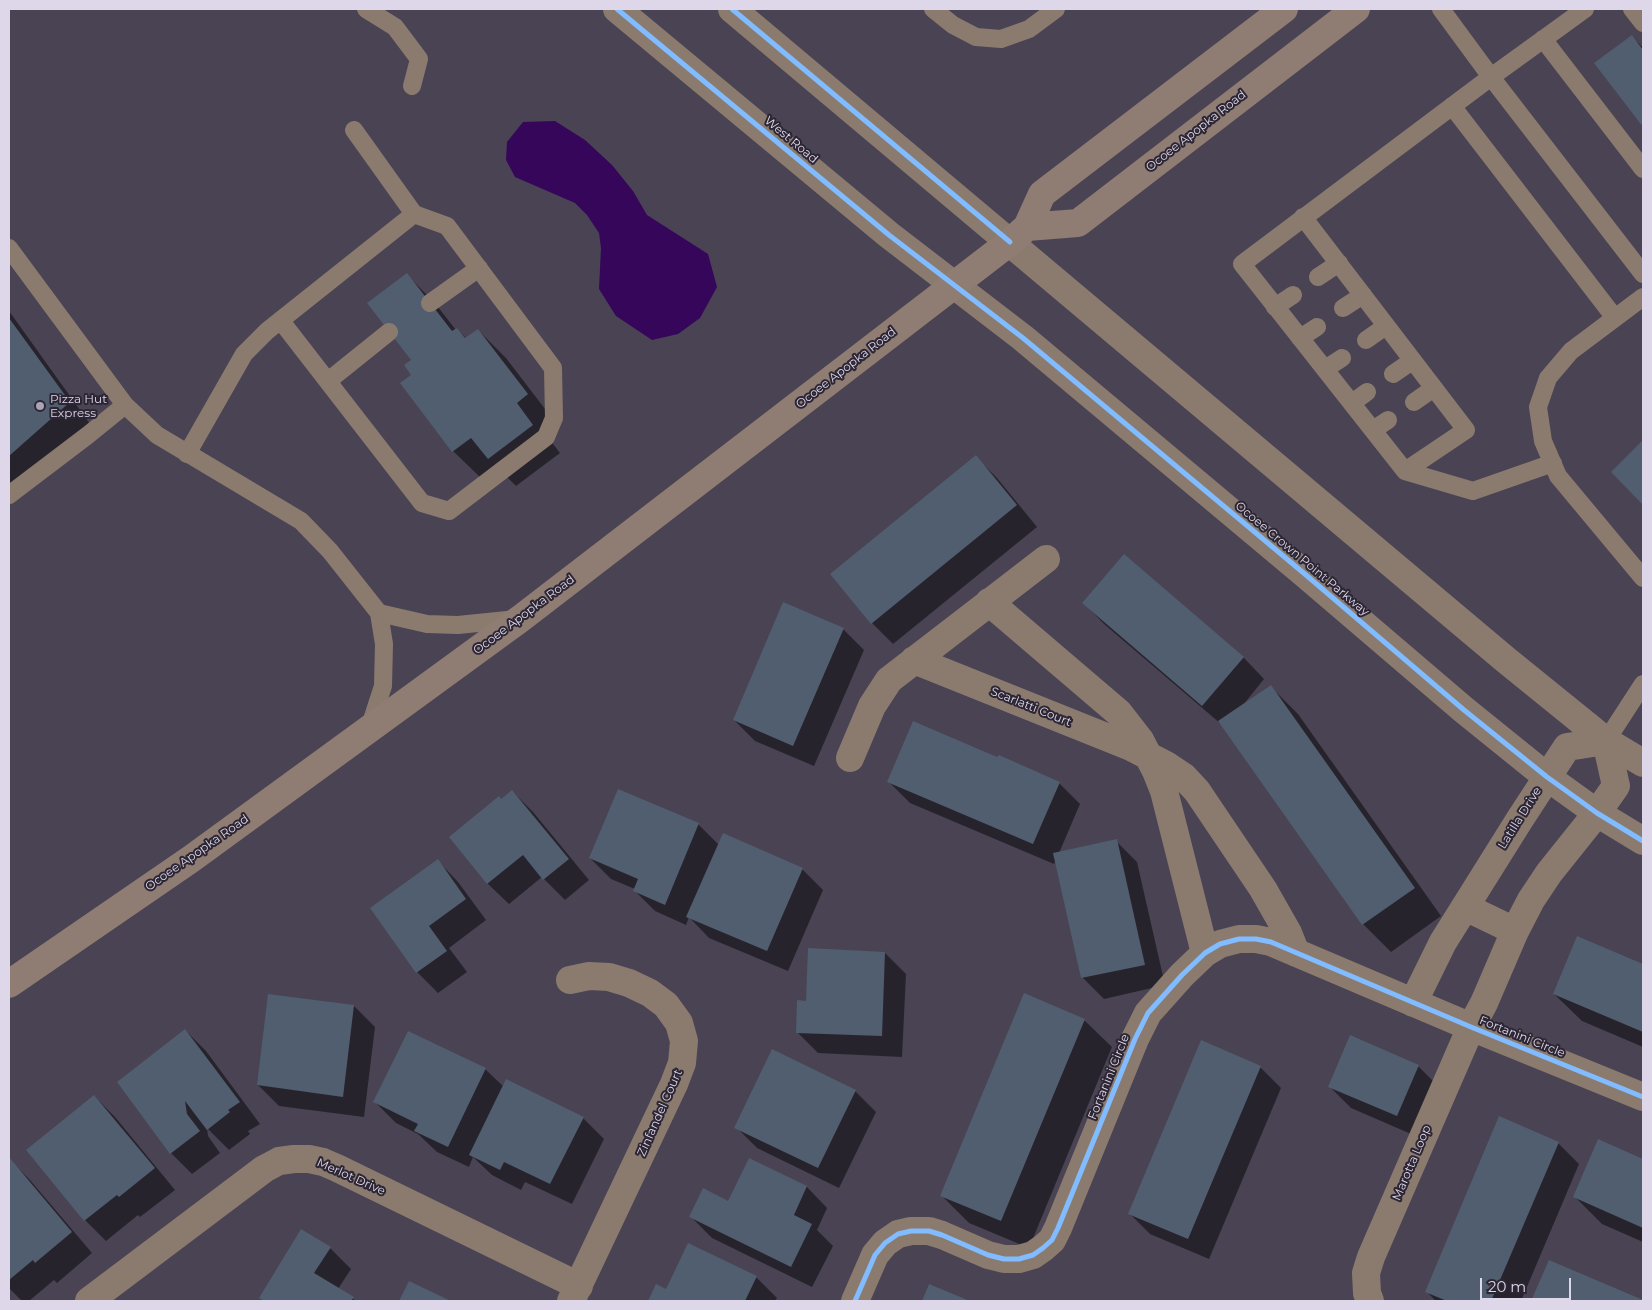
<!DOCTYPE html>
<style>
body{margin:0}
#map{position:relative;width:1652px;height:1310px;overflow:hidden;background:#494353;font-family:Montserrat,sans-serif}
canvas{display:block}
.frame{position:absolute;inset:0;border:10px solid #ded7ea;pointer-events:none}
.scale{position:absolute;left:1480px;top:1278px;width:91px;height:22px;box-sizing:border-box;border:2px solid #ded7ea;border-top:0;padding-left:6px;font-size:15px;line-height:18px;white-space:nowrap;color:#ded7ea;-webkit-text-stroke:4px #2c2634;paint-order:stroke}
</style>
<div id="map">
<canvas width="1652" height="1310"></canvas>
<div class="frame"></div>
<div class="scale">20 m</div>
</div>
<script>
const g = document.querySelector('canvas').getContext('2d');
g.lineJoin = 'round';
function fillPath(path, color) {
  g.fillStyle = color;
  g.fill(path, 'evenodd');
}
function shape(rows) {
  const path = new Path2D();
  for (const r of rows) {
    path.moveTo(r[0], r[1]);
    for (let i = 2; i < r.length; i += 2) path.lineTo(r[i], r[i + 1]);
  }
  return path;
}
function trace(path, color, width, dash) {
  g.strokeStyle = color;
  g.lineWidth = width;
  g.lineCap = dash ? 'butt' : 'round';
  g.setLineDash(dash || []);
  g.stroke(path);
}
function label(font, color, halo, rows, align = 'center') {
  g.font = font + ' Montserrat,sans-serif';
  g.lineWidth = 4;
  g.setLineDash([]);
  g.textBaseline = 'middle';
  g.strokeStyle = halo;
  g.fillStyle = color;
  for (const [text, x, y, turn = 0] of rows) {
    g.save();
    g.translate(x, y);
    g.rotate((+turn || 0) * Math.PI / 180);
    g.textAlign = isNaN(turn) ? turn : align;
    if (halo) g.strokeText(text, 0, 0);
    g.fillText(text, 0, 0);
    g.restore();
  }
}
fillPath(shape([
 [555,121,585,140,612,165,633,191,647,215,708,254,717,287,700,318,678,334,652,340,616,316,599,289,601,248,599,233,587,215,575,203,515,177,506,160,507,142,523,122]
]), '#36065b');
fillPath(shape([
 [1632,36,1643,48,1643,125,1596,63],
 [407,275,434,302,456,330,457,329,467,339,478,330,506,358,555,422,543,431,560,453,516,486,496,466,481,478,453,451,413,375],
 [9,311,90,424,9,494],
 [1643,442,1643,503,1613,472],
 [976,457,997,478,1037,527,893,644,872,623,832,575],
 [1124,556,1244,658,1264,679,1243,705,1270,686,1298,714,1441,916,1391,952,1363,924,1221,724,1104,624,1084,603],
 [843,629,864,650,814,766,755,741,734,720],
 [889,782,1059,783,1080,804,1059,853,1116,841,1137,862,1165,985,1104,999,1083,978,1056,860,1054,864,910,803],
 [512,791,533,812,589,880,565,900,542,877,509,904,488,884,451,838],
 [698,824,719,845,802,869,823,890,788,971,709,938,689,917,686,925,655,911,634,890,635,889,611,879,590,858],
 [438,861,458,882,486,920,449,948,467,972,438,993,417,972],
 [1578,937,1643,965,1643,1047,1582,1021,1554,994],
 [885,953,906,974,902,1057,818,1053,797,1032,807,1002],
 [354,1006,375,1027,364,1117,279,1106,258,1085],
 [1084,1020,1112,1047,1029,1248,969,1223,942,1196],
 [185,1030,206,1051,260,1124,248,1131,250,1134,229,1150,207,1128,208,1136,220,1153,192,1174,171,1153,119,1082],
 [1418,1066,1439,1087,1418,1137,1351,1108,1330,1087],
 [1260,1067,1281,1088,1209,1259,1150,1234,1129,1213],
 [485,1069,504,1087,583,1118,604,1139,572,1204,525,1182,521,1190,492,1175,473,1157,469,1167,437,1152,418,1134,396,1123,375,1102],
 [855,1091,876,1112,839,1188,757,1148,736,1127],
 [94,1096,115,1117,175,1190,140,1217,138,1215,106,1241,85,1220,28,1150],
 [1599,1141,1643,1160,1643,1242,1602,1224,1575,1197],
 [1558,1143,1579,1164,1521,1301,1436,1301,1427,1292],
 [9,1159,30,1180,92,1253,57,1283,54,1280,29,1301,22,1301,9,1288],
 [750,1160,807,1187,827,1208,817,1230,833,1246,812,1287,712,1238,691,1217,729,1202],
 [330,1248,351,1269,338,1289,356,1301,264,1301,261,1298],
 [1549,1262,1643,1301,1533,1301],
 [756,1277,777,1298,775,1301,649,1301,656,1286,666,1290]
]), '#0007');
fillPath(shape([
 [1632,35,1643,50,1643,127,1594,63],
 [407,273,452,331,457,328,465,338,478,329,528,394,517,403,533,425,488,459,471,438,452,452,400,383,411,375,404,365,411,360,367,303],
 [9,318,70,402,9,456],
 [1643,440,1643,505,1611,472],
 [976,455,1017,505,871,624,830,574],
 [1124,554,1244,657,1202,706,1082,603],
 [783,602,844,628,793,746,733,720],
 [1271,685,1415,888,1362,925,1218,721],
 [913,721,997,757,999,755,1060,782,1033,844,887,782],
 [618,789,699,823,665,905,633,891,638,879,589,858],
 [512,790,569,859,543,880,523,855,487,884,449,837,499,796,501,799],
 [723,833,803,868,767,951,686,917],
 [1117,839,1145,965,1081,978,1053,853],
 [438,859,466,899,429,926,447,951,416,973,370,908],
 [1577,936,1643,964,1643,1032,1553,994],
 [808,948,885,952,882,1036,796,1033,797,1000,806,1001],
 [1024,993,1085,1019,1001,1221,940,1196],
 [268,994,354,1005,343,1097,257,1085],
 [185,1029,240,1102,228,1110,230,1112,207,1130,185,1101,187,1114,200,1131,170,1154,117,1082],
 [408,1031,486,1068,448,1147,414,1131,418,1124,373,1102],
 [1350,1035,1419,1065,1397,1116,1328,1087],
 [1201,1040,1261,1066,1188,1239,1128,1214],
 [772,1049,856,1090,818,1168,734,1128],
 [506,1079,584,1117,550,1184,504,1162,500,1170,469,1155],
 [94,1095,155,1168,119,1197,117,1195,84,1221,26,1150],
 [1499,1116,1559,1142,1491,1301,1447,1301,1425,1292],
 [1598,1139,1643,1159,1643,1228,1573,1197],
 [9,1157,72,1232,35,1263,33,1260,9,1280],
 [749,1158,807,1186,794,1215,812,1224,791,1267,689,1217,703,1188,728,1201],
 [301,1229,331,1247,314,1273,354,1297,351,1301,264,1301,259,1298],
 [688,1243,757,1276,745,1301,648,1301,656,1284,666,1289],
 [1549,1260,1643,1300,1643,1301,1531,1301],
 [409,1281,451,1301,399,1301],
 [929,1284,970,1301,922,1301]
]), '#505e6f');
trace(shape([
 [366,9,395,27,419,59,412,86],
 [933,9,953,25,976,37,1001,39,1029,29,1056,9],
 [1441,9,1491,77,1643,274],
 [1632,9,1643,23],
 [1543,39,1643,169],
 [1452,106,1615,318],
 [1303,217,1466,430,1405,471],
 [9,248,125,405,157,435,301,521,330,551,379,613,384,644,383,686,369,729],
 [1318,277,1339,263],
 [1643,297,1571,351,1548,378,1538,407,1543,441,1558,476,1643,578],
 [430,303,479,268],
 [1275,307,1293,295],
 [1343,308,1363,295],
 [281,321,422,503,449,511,546,437,554,418,553,368,447,226,414,214,354,130],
 [1300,338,1317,327],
 [1366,340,1386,326],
 [1325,369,1342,358],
 [1393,374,1412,361],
 [328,381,389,332],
 [1414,402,1434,388],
 [1352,403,1367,392],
 [1373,430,1388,420],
 [187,454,244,354,267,331,414,214],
 [1553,463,1473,491,1405,471,1242,264,1491,77,1585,9],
 [9,495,88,435,125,405],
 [379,613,427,624,458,625,517,619],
 [1606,741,1643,684]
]), '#8b7b6f', 18);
trace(shape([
 [989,602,1119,713,1140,740,1156,771,1164,791,1205,953],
 [914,660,1131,747,1166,765,1184,777,1197,791,1263,889,1288,933,1296,953],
 [850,758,872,706,889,680,1046,559],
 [1465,907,1515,931],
 [570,980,589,976,609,977,629,983,650,993,666,1005,679,1023,684,1041,682,1063,674,1084,571,1301],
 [89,1301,264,1169,279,1161,294,1159,309,1159,323,1162,337,1168,579,1286],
 [855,1301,875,1255,885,1243,898,1234,911,1231,929,1231,942,1235,988,1255,1004,1259,1019,1259,1033,1255,1043,1248,1052,1240,1058,1228,1135,1039,1148,1013,1182,975,1205,953,1220,944,1239,939,1256,939,1271,942,1471,1027,1643,1097],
 [1370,1301,1367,1293,1366,1273,1371,1257,1471,1027,1484,1003,1515,931,1531,900,1549,873,1597,813,1616,786,1606,741,1567,747,1520,819,1443,942,1413,1003]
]), '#8b7b6f', 28);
trace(shape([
 [617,9,889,235,1023,338,1306,575,1464,710,1547,777,1597,813,1643,841],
 [732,9,1506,660,1606,741,1643,763]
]), '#8b7b6f', 28);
trace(shape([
 [1027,227,1078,223,1356,9],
 [9,984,191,859,520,619,1010,242,1027,227,1042,194,1284,9]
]), '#8f7c72', 28);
trace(shape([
 [617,9,889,235,1023,338,1306,575,1464,710,1547,777,1597,813,1643,841],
 [732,9,1010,242],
 [855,1301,875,1255,885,1243,898,1234,911,1231,929,1231,942,1235,988,1255,1004,1259,1019,1259,1033,1255,1043,1248,1052,1240,1058,1228,1135,1039,1148,1013,1182,975,1205,953,1220,944,1239,939,1256,939,1271,942,1471,1027,1643,1097]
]), '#80bcff', 5);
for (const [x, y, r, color] of [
 [40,406,5,"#aaa3b5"]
]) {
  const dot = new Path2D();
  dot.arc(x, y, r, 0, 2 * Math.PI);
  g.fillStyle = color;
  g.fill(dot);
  trace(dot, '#2c2634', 2);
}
label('12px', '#ded7ea', '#2c2634', [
 ["Ocoee Apopka Road",1196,131,-38],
 ["West Road",791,140,40],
 ["Ocoee Apopka Road",846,368,-38],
 ["Ocoee Crown Point Parkway",1302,559,40],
 ["Ocoee Apopka Road",524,615,-37],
 ["Scarlatti Court",1031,707,22],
 ["Latilla Drive",1520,818,-58],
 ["Ocoee Apopka Road",197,853,-35],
 ["Fortanini Circle",1522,1037,22],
 ["Fortanini Circle",1109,1077,-68],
 ["Zinfandel Court",660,1113,-66],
 ["Marotta Loop",1412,1163,-67],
 ["Merlot Drive",351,1177,24]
]);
label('12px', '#ded7ea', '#2c2634', [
 ["Pizza Hut",50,399],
 ["Express",50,413]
], 'left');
</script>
